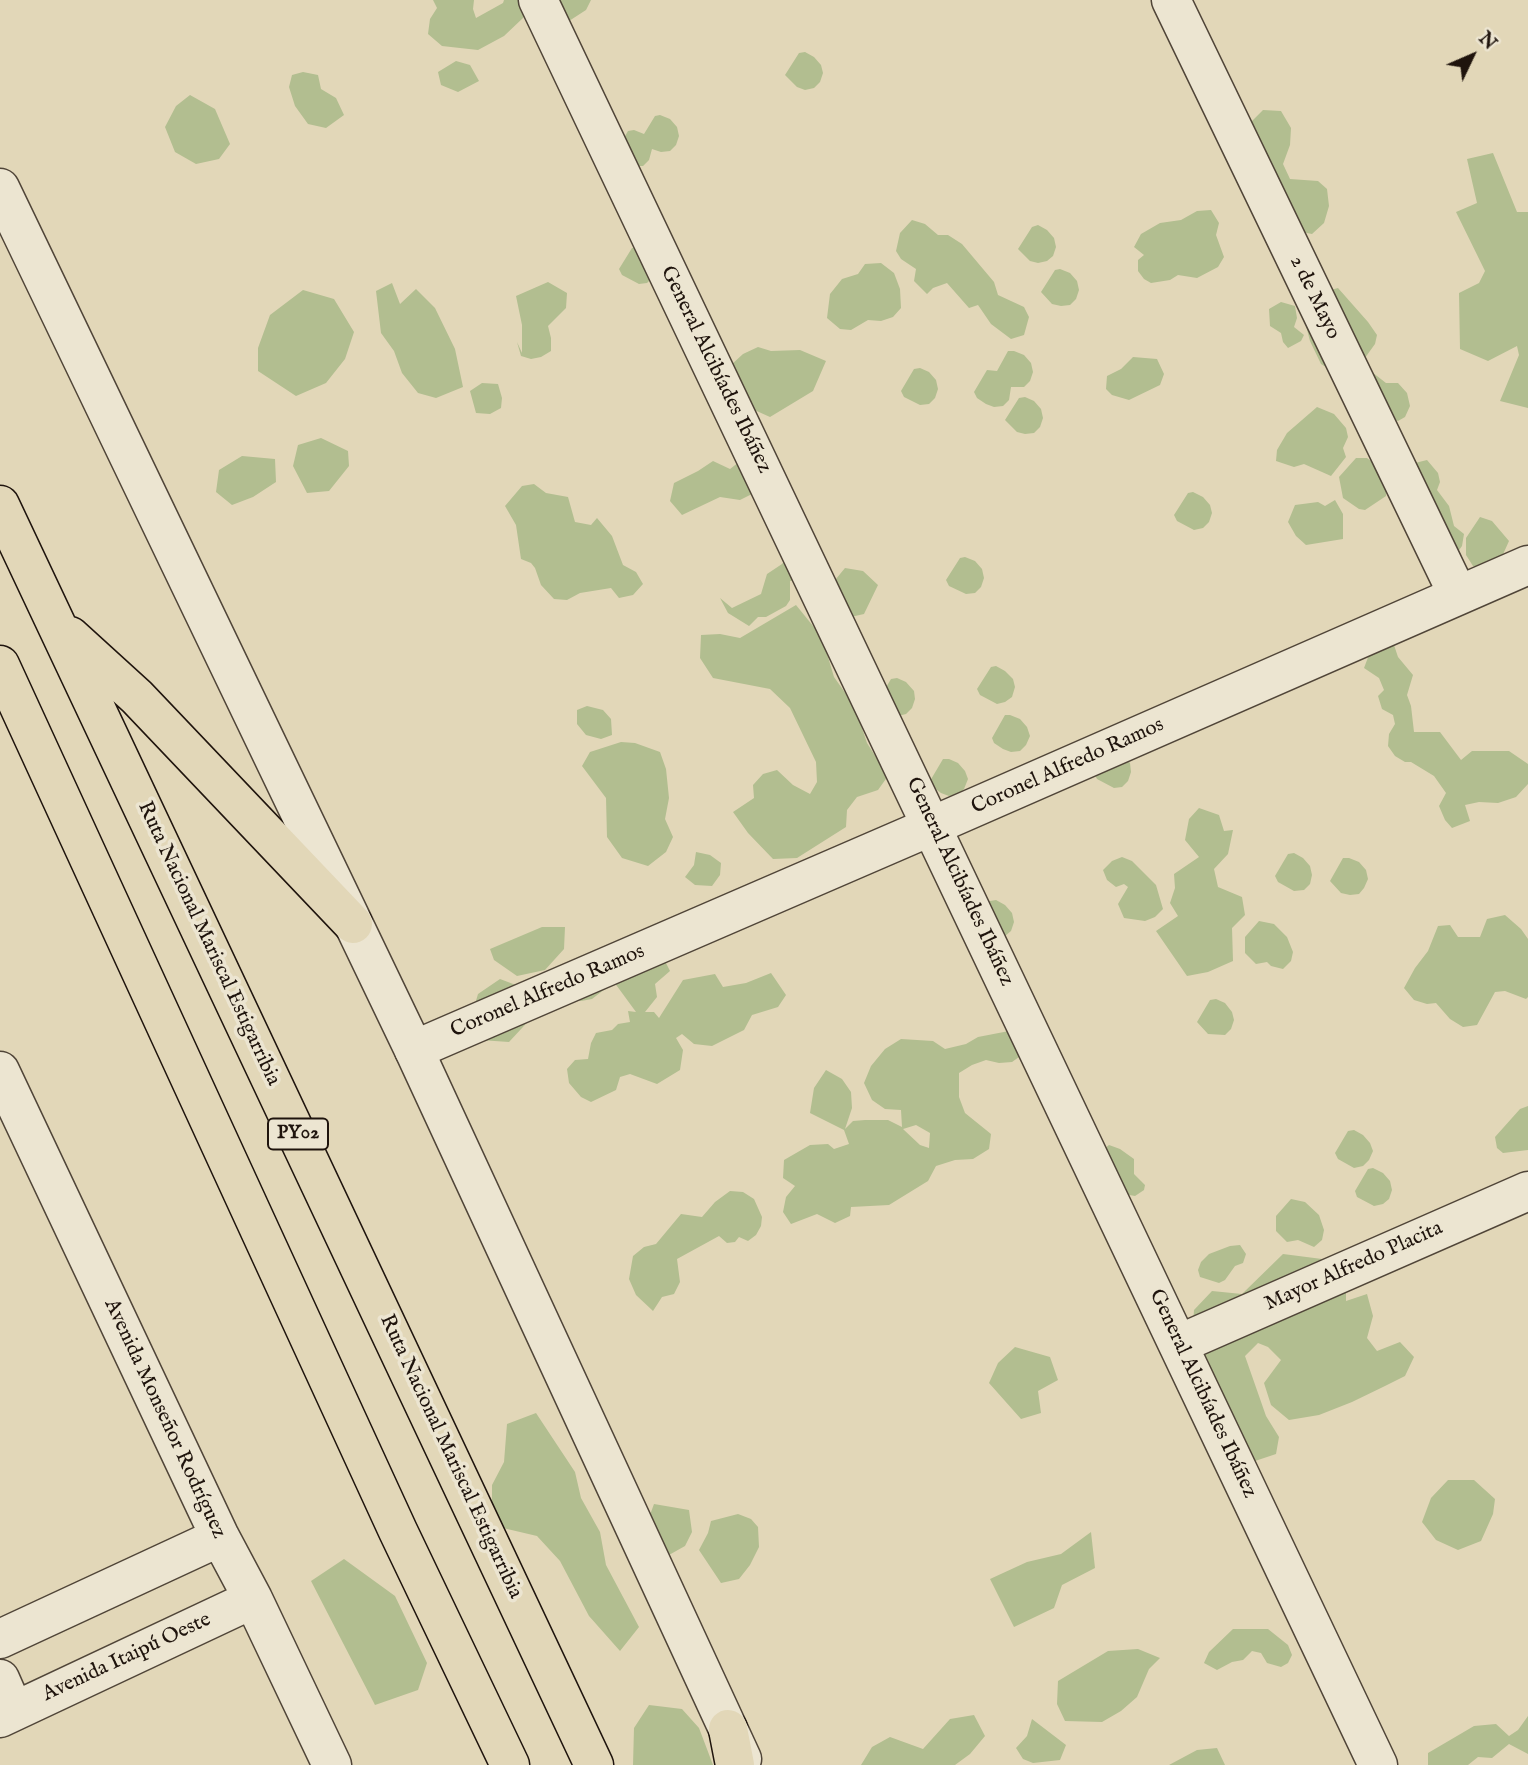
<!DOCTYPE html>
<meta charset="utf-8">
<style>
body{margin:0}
#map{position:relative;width:1528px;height:1765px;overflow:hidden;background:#e2d7b8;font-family:"IM FELL English",serif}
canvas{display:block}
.north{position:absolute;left:1437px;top:21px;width:70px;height:70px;-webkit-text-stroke:5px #ece5d1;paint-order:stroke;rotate:46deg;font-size:19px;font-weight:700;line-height:28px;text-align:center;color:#1f140d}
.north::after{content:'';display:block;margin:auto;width:24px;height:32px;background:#1f140d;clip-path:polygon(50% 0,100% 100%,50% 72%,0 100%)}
</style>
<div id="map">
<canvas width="1528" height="1765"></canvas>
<div class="north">N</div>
</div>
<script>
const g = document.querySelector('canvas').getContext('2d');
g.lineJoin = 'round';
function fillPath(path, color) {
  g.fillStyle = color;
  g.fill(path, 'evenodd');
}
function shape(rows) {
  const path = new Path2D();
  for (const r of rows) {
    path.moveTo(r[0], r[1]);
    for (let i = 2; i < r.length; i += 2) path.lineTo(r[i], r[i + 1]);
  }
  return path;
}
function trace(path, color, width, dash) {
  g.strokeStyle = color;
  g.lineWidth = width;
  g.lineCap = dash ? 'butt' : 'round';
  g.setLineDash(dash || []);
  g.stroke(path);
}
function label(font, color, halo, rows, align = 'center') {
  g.font = font + ' "IM FELL English",serif';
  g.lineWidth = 7;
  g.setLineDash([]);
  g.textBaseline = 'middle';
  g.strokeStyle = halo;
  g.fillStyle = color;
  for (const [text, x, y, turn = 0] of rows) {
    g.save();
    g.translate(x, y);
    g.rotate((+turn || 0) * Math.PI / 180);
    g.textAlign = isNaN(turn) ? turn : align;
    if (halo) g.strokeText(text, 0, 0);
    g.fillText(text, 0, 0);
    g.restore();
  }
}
fillPath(shape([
 [433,0,474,0,473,9,476,18,503,3,504,0,530,0,530,5,523,18,504,36,478,50,442,46,428,34,430,19,437,8],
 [548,0,591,0,586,10,569,21],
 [805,52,814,57,821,65,823,73,820,82,814,88,805,90,797,87,785,75,799,53],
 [456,61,470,65,479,81,458,92,441,85,438,72],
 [303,72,318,75,321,89,336,98,344,115,326,128,308,124,295,106,289,87,292,75],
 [190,95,215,109,230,144,219,159,196,164,175,152,165,127,176,106],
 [1263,110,1281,111,1291,128,1290,145,1283,164,1290,179,1318,181,1327,189,1329,206,1324,223,1312,234,1302,232,1251,134,1252,121],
 [660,115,670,119,677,127,679,136,676,145,670,151,661,152,652,149,649,160,643,166,637,166,615,153,628,131,634,130,644,134,655,116],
 [1493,153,1517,212,1528,212,1528,408,1500,401,1519,355,1517,346,1488,361,1460,349,1459,293,1479,283,1485,271,1456,212,1477,203,1467,159],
 [1211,210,1219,223,1216,235,1224,257,1218,267,1197,278,1178,275,1170,280,1151,283,1144,279,1138,271,1138,260,1144,255,1134,247,1141,234,1160,223,1181,220,1197,211],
 [912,220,925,224,938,235,948,235,962,244,994,282,998,295,1024,307,1029,317,1024,335,1011,339,991,324,978,305,969,308,947,283,933,288,927,294,914,281,916,269,901,259,896,251,900,233],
 [1038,225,1047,230,1054,238,1056,247,1053,256,1047,261,1038,263,1030,261,1018,249,1032,227],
 [638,247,653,277,647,283,639,284,622,275,619,269,632,248],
 [881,263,894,273,900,289,901,308,893,317,881,321,868,320,851,330,840,329,827,318,830,294,842,279,858,274,865,264],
 [1060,269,1070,273,1077,281,1079,290,1076,299,1070,305,1061,306,1052,304,1041,292,1055,270],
 [548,282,567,293,566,308,548,326,551,338,551,351,541,357,531,359,521,356,517,342,522,353,522,325,516,296],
 [392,283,400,304,416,289,435,308,455,349,463,387,436,398,418,393,402,373,394,351,381,333,376,291],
 [1338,288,1368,322,1377,335,1375,344,1362,362,1339,375,1321,364,1310,341,1299,299],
 [303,290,334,299,354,332,345,359,326,383,296,396,258,371,258,348,270,315],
 [1281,302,1295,306,1297,318,1294,327,1304,335,1301,341,1288,348,1283,342,1281,333,1270,326,1269,309],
 [758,347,771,351,800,350,826,361,813,391,770,417,750,408,731,365,743,354],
 [1008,351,1014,351,1024,355,1031,363,1033,372,1030,381,1024,387,1011,387,1009,400,1003,406,994,407,986,404,977,398,974,392,987,370,997,371],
 [1133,357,1157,359,1164,374,1160,385,1129,400,1112,395,1106,389,1107,376,1121,369],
 [920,368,929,372,936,380,938,389,935,398,929,404,920,405,904,397,901,391,914,369],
 [1368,369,1386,383,1398,383,1407,393,1410,406,1405,417,1398,421,1390,418],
 [482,383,498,384,502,398,501,408,490,414,476,413,470,391],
 [1025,397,1034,401,1041,409,1043,418,1040,427,1034,433,1025,434,1017,432,1005,420,1019,398],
 [1317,407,1334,414,1346,428,1348,437,1343,448,1346,457,1331,476,1304,464,1294,467,1276,461,1277,450,1287,433],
 [321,438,348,451,349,466,329,491,307,493,293,466,298,445],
 [242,456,275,459,276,482,253,497,232,505,216,492,219,470],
 [1356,458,1367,458,1387,473,1386,496,1365,510,1359,509,1343,498,1339,477],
 [743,459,756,492,740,500,720,497,682,515,670,501,674,483,698,471,713,461,730,469],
 [1427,460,1438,473,1440,482,1437,490,1449,506,1454,526,1464,534,1462,546,1457,553,1411,464],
 [534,484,546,493,568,497,575,522,591,525,597,518,612,536,623,565,636,572,643,584,633,595,619,598,611,588,580,593,567,600,554,599,541,585,535,568,531,563,521,559,516,525,505,506,522,486],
 [1193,492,1203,497,1210,505,1212,513,1209,522,1203,528,1194,530,1177,521,1174,515,1188,493],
 [1335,500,1343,514,1343,539,1306,545,1296,536,1288,522,1295,505,1318,502,1325,506],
 [1480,517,1492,521,1509,541,1500,561,1488,569,1473,566,1466,555,1466,538],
 [788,557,796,580,790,581,790,600,786,606,766,617,758,617,749,626,728,613,720,598,732,608,761,594,767,574,782,564],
 [965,557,975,561,982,569,984,578,981,587,975,593,966,594,949,586,946,580,960,558],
 [845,568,863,571,878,585,864,614,846,618,831,585],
 [796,605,822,637,834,677,846,694,859,719,867,743,888,776,878,790,857,797,847,810,846,827,797,858,773,859,748,833,733,812,754,798,753,785,763,774,777,770,793,785,810,794,817,782,816,762,790,708,770,689,713,678,700,658,701,635,720,634,740,638],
 [1378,631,1394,645,1398,657,1413,675,1407,695,1411,706,1414,732,1440,732,1461,760,1472,751,1509,751,1528,764,1528,784,1516,797,1498,803,1479,802,1465,805,1470,821,1452,828,1445,820,1439,806,1446,793,1434,776,1411,762,1405,762,1395,756,1388,746,1389,734,1395,724,1393,715,1382,709,1378,696,1384,690,1379,678,1364,668],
 [996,666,1005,671,1013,679,1015,687,1012,697,1005,702,997,704,980,695,977,689,991,667],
 [897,678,906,682,914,691,915,699,912,708,906,714,898,716,878,701,891,679],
 [587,706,603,710,611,719,612,735,601,739,586,735,577,724,577,710],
 [1005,715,1010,715,1020,719,1027,727,1030,736,1026,745,1020,751,1011,752,1003,749,994,743,992,738],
 [621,742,635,743,660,752,666,769,669,798,665,819,673,837,666,852,648,866,622,858,607,837,606,798,582,766,590,752],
 [1122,755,1130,763,1131,772,1128,781,1122,787,1114,788,1097,779,1094,773],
 [943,759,949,759,958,763,965,771,968,779,964,789,958,795,949,796,941,793,933,787,930,781],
 [1199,808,1219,815,1224,831,1233,830,1228,854,1214,869,1218,887,1242,897,1245,915,1232,928,1233,961,1208,972,1187,976,1156,931,1178,916,1170,903,1175,888,1174,874,1199,857,1185,840,1189,819],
 [696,852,710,855,721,863,720,875,712,886,695,885,685,877,694,865],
 [1294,853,1303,858,1310,866,1312,875,1310,884,1304,890,1294,891,1278,882,1275,876,1288,854],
 [1122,857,1132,861,1156,885,1163,909,1155,917,1145,921,1124,918,1118,904,1128,887,1124,884,1116,887,1107,880,1103,870,1112,861],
 [1343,858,1349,858,1359,862,1366,870,1368,879,1364,888,1359,894,1350,895,1341,893,1330,881],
 [996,900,1005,905,1012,913,1014,922,1011,931,1005,936,999,936,983,911,990,901],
 [1505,915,1521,929,1528,939,1528,997,1526,999,1505,991,1495,992,1477,1025,1463,1027,1450,1019,1436,1003,1427,1004,1414,1000,1404,988,1415,968,1428,951,1438,926,1450,925,1458,937,1480,937,1487,919],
 [1259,921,1274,924,1287,937,1293,952,1291,961,1283,969,1271,966,1267,962,1256,964,1245,953,1245,937],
 [542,927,565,927,564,949,545,970,517,976,494,960,490,949],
 [657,945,670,971,655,984,657,997,645,1012,654,1012,659,1018,683,980,715,974,723,987,746,983,771,973,786,995,778,1007,752,1015,744,1030,712,1046,694,1044,682,1034,676,1038,683,1050,680,1070,657,1084,630,1074,620,1077,616,1090,591,1102,581,1097,569,1083,567,1069,575,1060,588,1059,591,1043,596,1033,612,1030,618,1024,630,1022,628,1011,636,1012,614,982,592,999,581,1001,572,998],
 [500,979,529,990,535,1014,509,1042,480,1040,473,1011,478,994],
 [1216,999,1225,1003,1232,1012,1234,1020,1231,1029,1225,1035,1208,1034,1197,1022,1210,1000],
 [1009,1031,1026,1052,1012,1062,999,1063,986,1060,972,1065,959,1073,959,1097,965,1113,991,1134,989,1149,973,1159,955,1160,936,1166,928,1181,889,1205,851,1207,850,1216,835,1223,817,1214,791,1224,783,1212,786,1197,795,1186,783,1178,784,1160,810,1145,828,1144,834,1149,849,1144,844,1130,810,1113,814,1088,826,1070,842,1079,851,1092,852,1108,845,1129,853,1121,865,1120,888,1120,902,1127,901,1110,885,1109,872,1100,864,1083,871,1066,885,1049,901,1039,933,1041,945,1049,966,1044,978,1037],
 [916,1125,930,1133,929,1148,920,1145,903,1129],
 [1528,1106,1528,1150,1503,1153,1497,1148,1495,1137,1520,1109],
 [1354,1130,1363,1135,1370,1143,1373,1151,1369,1160,1363,1166,1354,1168,1338,1159,1335,1153,1348,1131],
 [1109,1145,1120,1149,1134,1159,1134,1174,1145,1185,1144,1190,1135,1196,1124,1194,1095,1156],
 [1373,1168,1383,1173,1390,1181,1392,1190,1389,1199,1383,1204,1374,1206,1357,1197,1355,1191,1368,1169],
 [730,1191,743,1192,754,1199,762,1217,761,1226,756,1235,748,1241,739,1237,735,1242,727,1243,719,1236,677,1259,680,1282,674,1294,662,1297,653,1311,636,1295,629,1279,633,1256,644,1247,656,1244,681,1214,702,1217,715,1202],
 [1291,1199,1305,1202,1319,1215,1324,1230,1322,1240,1314,1247,1298,1240,1287,1242,1276,1231,1276,1216],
 [1240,1245,1246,1254,1243,1263,1235,1266,1225,1280,1219,1283,1200,1277,1198,1270,1201,1262,1209,1254,1230,1246],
 [1283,1254,1322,1259,1346,1281,1346,1301,1367,1294,1373,1316,1367,1338,1377,1351,1400,1342,1414,1357,1405,1376,1385,1386,1352,1402,1319,1415,1289,1420,1271,1405,1264,1383,1281,1360,1268,1347,1258,1343,1245,1356,1266,1416,1279,1437,1276,1454,1246,1464,1236,1454,1193,1324,1194,1310,1212,1291,1242,1294],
 [1015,1347,1050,1357,1058,1380,1038,1391,1041,1413,1021,1419,989,1383,998,1363],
 [536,1413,575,1472,581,1498,600,1532,606,1565,639,1627,620,1651,589,1616,560,1561,537,1536,503,1528,492,1508,492,1485,504,1462,507,1424],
 [1448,1480,1474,1480,1495,1499,1493,1514,1481,1541,1458,1550,1436,1540,1422,1522,1431,1498],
 [654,1504,689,1510,692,1532,685,1546,660,1560,647,1523],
 [738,1514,751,1519,758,1527,759,1547,750,1565,739,1579,721,1583,699,1550,708,1533,711,1521],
 [1091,1532,1095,1568,1062,1585,1054,1608,1014,1627,990,1579,1027,1562,1061,1554],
 [344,1559,395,1596,427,1663,418,1690,375,1705,311,1581],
 [1233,1629,1268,1629,1288,1645,1292,1655,1288,1663,1281,1667,1267,1663,1261,1653,1252,1651,1243,1660,1232,1662,1217,1670,1204,1663,1209,1652],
 [1138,1649,1160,1658,1149,1669,1137,1697,1121,1711,1102,1722,1065,1721,1057,1704,1058,1681,1108,1651],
 [649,1705,682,1709,699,1728,713,1765,633,1765,634,1728],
 [974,1715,985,1736,970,1754,955,1765,861,1765,872,1747,890,1737,923,1749,950,1719],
 [1528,1716,1528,1754,1509,1744,1492,1758,1478,1757,1468,1765,1428,1765,1428,1753,1474,1726,1496,1724,1509,1736,1518,1730],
 [1032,1719,1066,1745,1060,1760,1033,1763,1023,1759,1016,1748,1027,1736],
 [1217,1748,1225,1765,1169,1765,1197,1750]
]), '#b2be90');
const minor = shape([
 [538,0,1378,1765],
 [1171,0,1458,595],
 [414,1050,932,826,1528,565],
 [1179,1344,1528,1191]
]);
const tertiary = shape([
 [0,188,414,1050,742,1759],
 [0,1071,220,1537,253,1599,332,1765],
 [0,1639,220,1537],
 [0,1679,14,1711],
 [0,1718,253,1599]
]);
const trunk = shape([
 [0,505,594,1765],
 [70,636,137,697,353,924],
 [0,665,398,1531,510,1765],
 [728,1729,735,1765]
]);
trace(minor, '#504538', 41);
trace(tertiary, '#504538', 41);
trace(trunk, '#1f140d', 41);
trace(minor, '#ece5d1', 38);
trace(tertiary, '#ece5d1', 38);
trace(trunk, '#e2d7b8', 38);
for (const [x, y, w] of [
 [298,1134,60]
]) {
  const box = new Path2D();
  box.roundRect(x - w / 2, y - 15.5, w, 31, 5);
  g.fillStyle = '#ece5d1';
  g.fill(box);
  trace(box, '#1f140d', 2);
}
label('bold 19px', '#1f140d', null, [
 ["PY02",298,1134]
]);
label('21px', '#1f140d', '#ece5d1', [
 ["2 de Mayo",1314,298,64],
 ["General Alcibíades Ibáñez",715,370,64],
 ["Coronel Alfredo Ramos",1068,767,-24],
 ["General Alcibíades Ibáñez",959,882,65],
 ["Ruta Nacional Mariscal Estigarribia",208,944,65],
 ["Coronel Alfredo Ramos",548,992,-23],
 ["Mayor Alfredo Placita",1354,1267,-24],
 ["General Alcibíades Ibáñez",1202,1394,65],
 ["Avenida Monseñor Rodríguez",164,1419,65],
 ["Ruta Nacional Mariscal Estigarribia",450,1457,65],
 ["Avenida Itaipú Oeste",127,1658,-25]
]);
</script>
